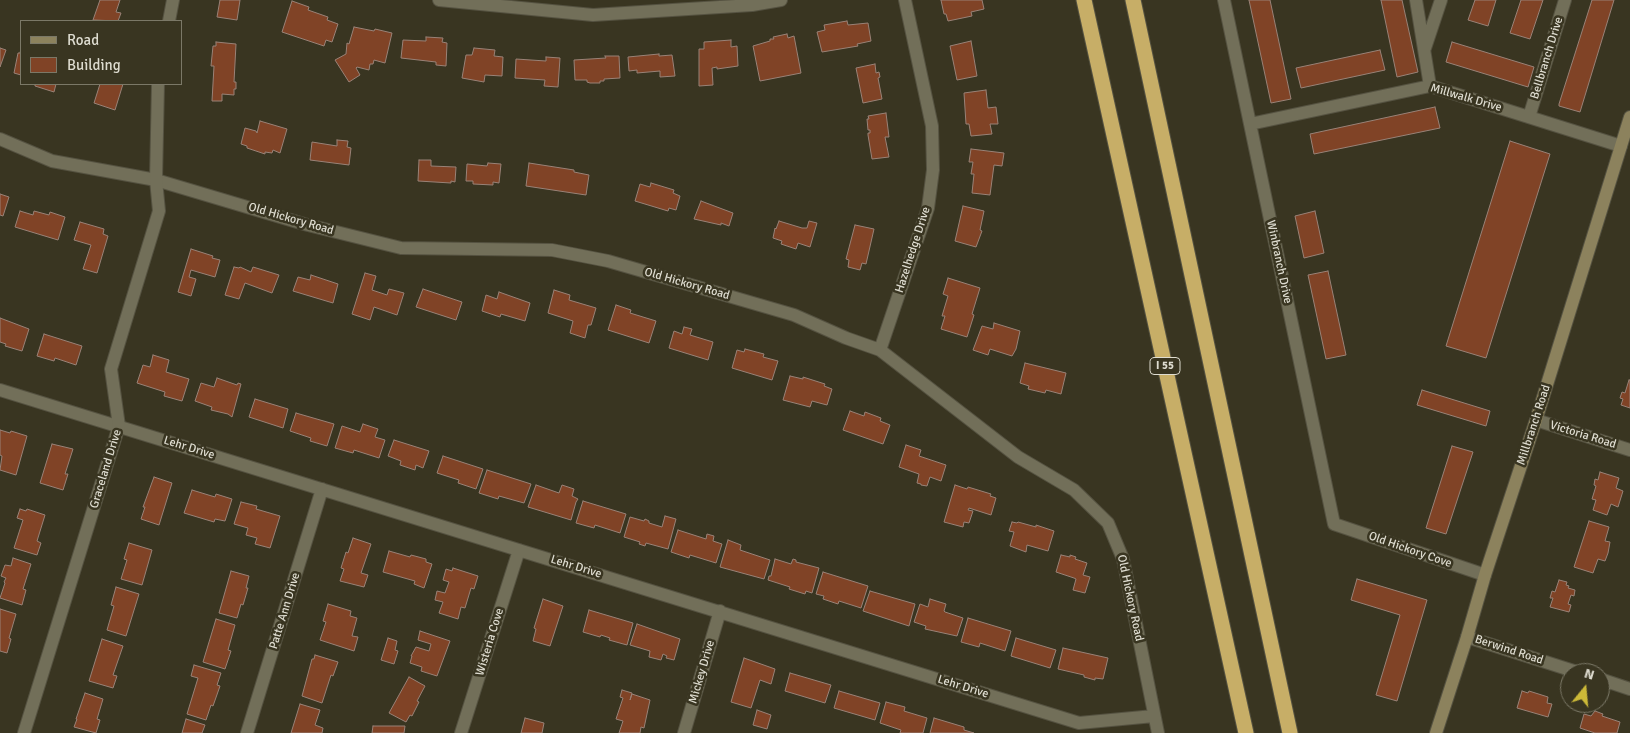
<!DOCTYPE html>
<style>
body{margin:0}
#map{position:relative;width:1630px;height:733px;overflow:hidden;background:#393521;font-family:Signika,sans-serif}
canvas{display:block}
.legend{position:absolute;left:20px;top:20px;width:162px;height:65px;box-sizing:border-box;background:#393521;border:1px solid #7b7867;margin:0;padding:6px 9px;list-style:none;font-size:15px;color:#dedcd0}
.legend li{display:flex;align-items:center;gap:10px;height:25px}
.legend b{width:25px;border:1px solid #7b7867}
.north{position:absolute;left:1560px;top:663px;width:50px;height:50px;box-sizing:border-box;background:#393521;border:1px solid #7b7867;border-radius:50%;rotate:17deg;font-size:14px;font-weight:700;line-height:20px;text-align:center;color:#dedcd0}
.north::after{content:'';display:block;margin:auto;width:18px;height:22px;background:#ccb938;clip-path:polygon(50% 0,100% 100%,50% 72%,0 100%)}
</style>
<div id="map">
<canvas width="1630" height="733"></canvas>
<ul class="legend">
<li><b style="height:6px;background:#8c825d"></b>Road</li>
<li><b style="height:14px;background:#804326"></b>Building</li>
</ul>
<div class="north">N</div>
</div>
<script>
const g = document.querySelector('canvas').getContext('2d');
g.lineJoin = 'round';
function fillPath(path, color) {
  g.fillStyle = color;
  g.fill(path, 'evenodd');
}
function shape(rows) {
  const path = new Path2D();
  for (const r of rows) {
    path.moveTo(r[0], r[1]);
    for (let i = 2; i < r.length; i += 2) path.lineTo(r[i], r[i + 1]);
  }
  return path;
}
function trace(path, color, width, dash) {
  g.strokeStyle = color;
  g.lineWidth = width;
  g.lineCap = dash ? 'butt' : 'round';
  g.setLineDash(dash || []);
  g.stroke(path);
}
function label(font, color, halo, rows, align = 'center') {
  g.font = font + ' Signika,sans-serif';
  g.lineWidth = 5;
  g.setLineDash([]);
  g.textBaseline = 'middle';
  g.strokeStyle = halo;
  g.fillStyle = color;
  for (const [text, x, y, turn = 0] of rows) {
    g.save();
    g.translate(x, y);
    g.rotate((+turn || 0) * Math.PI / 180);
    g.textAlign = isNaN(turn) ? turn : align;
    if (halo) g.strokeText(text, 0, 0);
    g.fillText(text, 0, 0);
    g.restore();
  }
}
const building = shape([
 [100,0,120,0,116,12,121,13,118,21,93,20,100,0],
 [220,0,240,0,237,20,217,17,220,0],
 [941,0,982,0,984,9,971,12,972,16,948,21,946,14,944,14,941,0],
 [1249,0,1270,0,1291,99,1271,103,1249,0],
 [1381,0,1402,0,1418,72,1397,77,1381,0],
 [1475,0,1496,0,1488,26,1468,20,1475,0],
 [1521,0,1543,0,1530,39,1510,33,1521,0],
 [1592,0,1614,0,1580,112,1559,106,1559,104,1592,0],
 [292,1,309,7,308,10,328,17,327,20,338,24,332,42,326,40,324,46,282,32,292,1],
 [847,21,848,25,868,23,871,41,857,44,858,46,822,52,817,32,825,30,824,25,847,21],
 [354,27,374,31,375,29,392,33,385,63,374,60,373,64,370,64,369,70,357,67,356,68,360,75,349,82,335,60,346,54,347,43,349,44,354,27],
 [787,34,788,38,794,36,801,73,760,81,753,46,770,41,770,39,774,39,773,37,787,34],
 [426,37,443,38,442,42,447,43,446,66,436,65,436,62,401,58,403,40,426,41,426,37],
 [731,40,731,47,737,46,738,66,717,69,717,67,712,68,713,85,699,86,699,49,704,49,704,42,731,40],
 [971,41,977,76,957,80,950,46,971,41],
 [216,42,236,44,234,82,236,82,236,89,234,89,234,95,222,94,222,101,212,101,214,66,211,66,213,46,216,46,216,42],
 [1452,42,1534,67,1528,87,1446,62,1452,42],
 [0,48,6,50,0,67,0,48],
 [474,48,495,50,494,56,503,57,502,76,485,75,484,82,462,78,466,55,472,55,474,48],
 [21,49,21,78,21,75,14,73,18,53,20,53,21,49],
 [1380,50,1385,70,1301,88,1296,68,1380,50],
 [659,54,659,56,672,55,675,76,660,77,660,71,637,73,637,70,629,71,628,57,659,54],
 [605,56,619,56,620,78,604,79,604,81,600,81,600,83,590,83,587,82,587,80,575,80,574,60,606,58,605,56],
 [546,57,560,58,558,87,544,86,545,80,515,78,516,59,546,61,546,57],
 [875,64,876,73,879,72,880,77,878,78,882,99,863,103,856,68,875,64],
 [35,84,56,84,54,92,35,86,35,84],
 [100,84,123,84,115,110,94,103,100,84],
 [986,90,988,108,996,107,998,124,990,124,992,134,971,136,969,124,966,124,964,93,986,90],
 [1435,107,1440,128,1314,154,1310,134,1435,107],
 [886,113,889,137,885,137,889,157,872,159,868,135,868,133,870,133,870,130,868,130,867,119,869,119,868,116,886,113],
 [260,121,287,129,280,153,273,150,272,153,265,152,265,154,247,148,247,146,241,144,245,128,256,131,257,133,260,121],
 [337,140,348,141,347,147,351,148,349,165,310,160,312,142,337,146,337,140],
 [1510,141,1550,154,1486,358,1446,346,1510,141],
 [971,149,1004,153,1002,166,994,165,990,195,972,193,974,174,971,174,973,162,969,162,971,149],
 [419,160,431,160,431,166,456,167,455,182,451,181,451,183,418,181,419,160],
 [488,163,501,164,499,183,493,182,493,185,473,184,473,181,466,181,467,164,487,166,488,163],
 [529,163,574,170,574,172,589,175,586,195,526,186,529,163],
 [651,183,674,190,673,193,680,196,676,210,669,208,668,211,635,201,640,184,650,187,651,183],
 [0,194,9,197,3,216,0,215,0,194],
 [701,201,733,213,729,226,721,223,721,225,694,219,701,201],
 [963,206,984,211,980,230,982,231,976,247,955,241,963,206],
 [20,211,33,215,34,211,49,215,50,212,65,217,58,240,15,227,20,211],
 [1315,211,1324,253,1304,258,1295,216,1315,211],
 [779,221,802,228,807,228,809,221,817,223,810,247,798,243,796,249,781,244,782,241,773,238,775,228,776,229,779,221],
 [80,222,104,229,103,234,108,236,97,273,83,269,91,245,74,240,80,222],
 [855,225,874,229,866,264,862,263,860,270,848,267,849,260,846,259,855,225],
 [191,249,213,256,212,258,220,260,215,277,191,270,189,277,196,279,191,296,178,292,191,249],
 [234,267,239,268,240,267,251,272,253,267,279,275,272,293,245,283,239,299,225,295,234,267],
 [1328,271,1346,355,1326,359,1308,275,1328,271],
 [365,273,376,276,372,290,387,295,389,289,404,293,397,315,374,307,370,320,352,314,365,273],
 [311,275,338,284,333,303,293,291,298,277,310,280,311,275],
 [948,278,980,288,972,314,974,315,967,337,941,329,945,316,942,316,948,296,943,294,948,278],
 [423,289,462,302,456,320,416,307,423,289],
 [554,290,570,295,569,300,596,308,591,325,588,325,585,338,570,333,573,321,548,313,554,290],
 [499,292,530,303,525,321,501,314,500,317,482,311,486,295,497,299,499,292],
 [616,305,631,310,630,313,656,321,649,343,608,330,616,305],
 [0,318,29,329,22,351,5,346,6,344,0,342,0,318],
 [994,323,1020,331,1016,349,1012,356,990,349,988,355,973,350,982,326,993,329,994,323],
 [684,327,692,329,690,335,713,342,708,360,669,348,674,331,682,334,684,327],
 [44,334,82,346,76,365,55,358,54,361,37,356,44,334],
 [745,349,764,354,763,357,778,361,772,380,732,368,737,350,744,352,745,349],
 [153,355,169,360,166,372,189,379,182,401,164,396,165,392,137,383,143,365,150,367,153,355],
 [1025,363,1066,373,1061,394,1046,390,1045,393,1028,389,1029,386,1020,383,1025,363],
 [790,376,803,379,803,377,825,384,824,386,832,389,827,405,812,401,810,407,783,400,790,376],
 [217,378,237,385,238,383,241,384,232,417,228,414,211,410,212,407,195,401,201,383,214,387,217,378],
 [1629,380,1630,380,1630,408,1621,405,1623,399,1620,398,1622,392,1625,393,1629,380],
 [1422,390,1490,411,1486,426,1417,405,1422,390],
 [255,399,288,409,283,428,249,417,255,399],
 [850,411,864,416,865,412,881,418,880,421,890,425,883,444,843,430,850,411],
 [296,413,334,424,327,446,310,441,311,438,290,431,296,413],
 [363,424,378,429,375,437,385,440,379,458,354,450,353,453,335,448,342,426,360,432,363,424],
 [0,430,10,433,11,431,27,436,16,475,0,470,2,456,0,455,0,430],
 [394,440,429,451,423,468,416,465,415,470,400,465,401,461,388,456,394,440],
 [52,444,73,449,65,474,68,474,63,490,40,483,52,444],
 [906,445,921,450,919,456,946,465,941,481,930,477,927,486,921,485,921,484,917,483,919,474,899,467,906,445],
 [1452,446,1473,452,1446,534,1426,528,1452,446],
 [443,456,483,469,476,489,458,483,459,480,437,473,443,456],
 [487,470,531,484,524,503,499,496,498,499,479,493,487,470],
 [1600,472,1619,478,1616,488,1623,491,1618,507,1611,504,1607,515,1593,510,1596,500,1592,499,1596,486,1594,485,1595,479,1598,480,1600,472],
 [154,477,172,483,159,525,141,519,145,507,143,507,154,477],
 [536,485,559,493,562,485,574,489,572,496,578,499,576,502,571,520,528,507,536,485],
 [955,485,967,489,968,487,991,494,990,496,996,498,991,515,969,508,968,510,973,511,969,523,964,522,963,527,944,522,955,485],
 [192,490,215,497,216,494,232,499,225,521,215,519,214,522,184,513,192,490],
 [583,501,626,514,620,533,595,525,594,528,576,523,583,501],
 [241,502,257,506,256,509,280,516,270,548,255,544,257,538,246,535,248,528,234,524,241,502],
 [20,509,26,511,27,509,45,515,37,541,41,543,37,555,14,548,23,520,17,518,20,509],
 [665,516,676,519,668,549,646,543,645,546,639,544,640,542,624,537,630,517,644,521,645,519,649,521,649,523,662,527,665,516],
 [1589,521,1609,527,1605,541,1610,542,1608,553,1605,561,1598,559,1593,573,1574,567,1589,521],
 [1012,522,1017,523,1018,522,1036,527,1036,525,1054,531,1048,551,1027,545,1026,552,1010,546,1014,532,1009,531,1012,522],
 [678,530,706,539,707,534,714,536,713,541,722,544,716,563,690,555,689,558,671,552,678,530],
 [353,538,371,544,361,573,368,575,364,587,340,581,344,569,341,568,346,552,348,553,353,538],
 [728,540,741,545,740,550,770,560,764,579,720,567,728,540],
 [129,543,152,550,142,585,121,579,127,560,124,559,129,543],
 [389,551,410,557,411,555,426,559,426,562,432,564,424,588,414,584,415,581,383,572,389,551],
 [1061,555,1070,557,1070,555,1076,557,1075,559,1087,563,1083,575,1090,577,1085,593,1073,590,1076,579,1074,578,1056,572,1061,555],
 [13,558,31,564,23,589,26,590,22,605,0,598,5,583,4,582,6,578,1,576,5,565,11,566,13,558],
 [775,559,791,564,793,559,796,560,796,562,819,568,812,593,806,591,805,594,789,589,790,587,768,580,769,576,771,576,775,559],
 [453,568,478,576,474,589,471,588,465,608,461,607,458,619,439,613,443,602,435,600,437,591,445,593,449,582,443,580,446,569,452,571,453,568],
 [231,571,249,576,246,588,248,588,243,605,241,604,237,618,219,613,231,571],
 [823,572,868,586,861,608,839,601,838,604,823,599,824,596,816,594,823,572],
 [1357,579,1427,600,1397,701,1376,695,1400,615,1351,600,1357,579],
 [1559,580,1567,582,1566,585,1569,586,1568,588,1575,590,1574,596,1571,595,1568,604,1571,605,1569,612,1550,607,1553,598,1550,598,1552,591,1555,592,1559,580],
 [116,587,139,594,126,636,107,630,114,606,111,605,116,587],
 [870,591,915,604,909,626,863,611,870,591],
 [543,599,563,606,550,646,533,641,536,629,534,628,543,599],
 [930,599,946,604,944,611,945,612,963,618,957,636,925,629,926,626,914,622,920,604,928,607,930,599],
 [328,604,351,611,350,616,357,618,352,636,358,637,354,651,320,640,326,622,323,621,328,604],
 [0,609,16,614,9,638,11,639,7,653,0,651,0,609],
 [589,610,633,623,627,645,609,640,610,638,601,635,600,637,583,632,589,610],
 [968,618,1011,631,1005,651,980,643,979,647,961,642,968,618],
 [216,619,235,625,228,650,231,651,225,669,203,662,216,619],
 [637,624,680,639,674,660,666,658,667,656,663,654,661,660,649,657,650,651,630,645,637,624],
 [420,631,450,641,437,676,421,671,422,667,410,663,412,656,411,656,416,647,429,651,431,644,418,640,420,631],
 [388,638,397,641,395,650,398,651,394,664,381,660,388,638],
 [1016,638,1056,650,1050,668,1011,656,1016,638],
 [102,639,123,646,113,675,117,676,113,688,89,681,102,639],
 [1063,648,1108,658,1103,679,1095,678,1095,680,1084,677,1084,675,1058,669,1063,648],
 [315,655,338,662,333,676,331,675,322,703,302,696,312,659,314,659,315,655],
 [744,658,775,669,771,684,760,680,751,708,731,702,744,658],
 [194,665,221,673,217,685,220,686,213,706,211,705,206,720,187,714,198,678,191,676,194,665],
 [790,673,831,685,825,703,785,691,790,673],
 [409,677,425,686,417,701,419,702,412,716,410,715,406,722,389,713,409,677],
 [622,690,632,693,630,700,632,694,650,700,644,728,641,727,640,733,619,733,623,721,616,719,623,698,620,697,622,690],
 [839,691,880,703,875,720,834,708,839,691],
 [1522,691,1528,693,1529,691,1548,697,1547,703,1552,704,1548,717,1517,708,1522,691],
 [85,693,103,699,97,719,100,720,96,733,74,727,77,719,76,719,85,693],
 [886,702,905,707,904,711,927,718,923,733,900,733,901,730,880,723,886,702],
 [300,704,320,710,315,725,323,728,322,733,291,733,300,704],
 [757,710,771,715,767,729,753,725,757,710],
 [1595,711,1603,714,1602,716,1620,722,1617,733,1595,733,1580,728,1584,714,1591,716,1595,711],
 [525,718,544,723,542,733,521,733,525,718],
 [934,718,964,727,964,730,974,733,930,733,934,718],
 [186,719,205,725,202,733,182,733,186,719],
 [373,726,405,726,404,733,372,733,373,726]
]);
fillPath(building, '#804326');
trace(building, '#998277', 1);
const minor = shape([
 [439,0,593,15,752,5,781,0],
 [1224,0,1334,524,1485,575],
 [1416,0,1430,86],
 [1425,48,1441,0],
 [1529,117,1565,0],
 [1250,124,1430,86,1621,146],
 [0,139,52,161,156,180,304,224,401,248,552,250,608,261,794,315,846,338,880,350,1018,457,1074,490,1108,523,1123,559,1158,733],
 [880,350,928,208,933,170,932,126,905,0],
 [0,390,1079,723,1154,716],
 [1536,420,1630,450],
 [1467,637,1580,673],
 [1600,679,1630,689],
 [247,733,322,489],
 [461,733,519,550],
 [684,733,720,611]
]);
const tertiary = shape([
 [169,21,173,0],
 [24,733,119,426,111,369,159,211,156,180,158,84]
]);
const secondary = shape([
 [1436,733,1467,637,1485,575,1536,420,1630,117]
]);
const motorway = shape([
 [1084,0,1246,733],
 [1133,0,1290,733]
]);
trace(minor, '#555241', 14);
trace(tertiary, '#555241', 14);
trace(secondary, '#555241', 14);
trace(motorway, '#555241', 17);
trace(minor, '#726f59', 12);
trace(tertiary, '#726f59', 12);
trace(secondary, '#8c825d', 12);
trace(motorway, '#c7ae67', 15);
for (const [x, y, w] of [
 [1165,366,30]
]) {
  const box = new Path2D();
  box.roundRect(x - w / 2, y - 8.5, w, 17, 4);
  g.fillStyle = '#393521';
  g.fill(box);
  trace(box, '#dedcd0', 1);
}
label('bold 11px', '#dedcd0', null, [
 ["I 55",1165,366]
]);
label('12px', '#dedcd0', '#393521', [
 ["Bellbranch Drive",1547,58,-73],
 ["Millwalk Drive",1466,98,16],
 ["Old Hickory Road",291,219,16],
 ["Hazelhedge Drive",913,250,-72],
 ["Winbranch Drive",1279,262,78],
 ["Old Hickory Road",687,284,16],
 ["Millbranch Road",1534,425,-72],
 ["Victoria Road",1583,435,17],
 ["Lehr Drive",189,448,17],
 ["Graceland Drive",106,469,-73],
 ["Old Hickory Cove",1410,550,19],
 ["Lehr Drive",576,567,17],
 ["Old Hickory Road",1130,598,78],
 ["Patte Ann Drive",285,611,-73],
 ["Wisteria Cove",490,642,-73],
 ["Berwind Road",1509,650,18],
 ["Mickey Drive",702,672,-74],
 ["Lehr Drive",963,687,17]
]);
</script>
